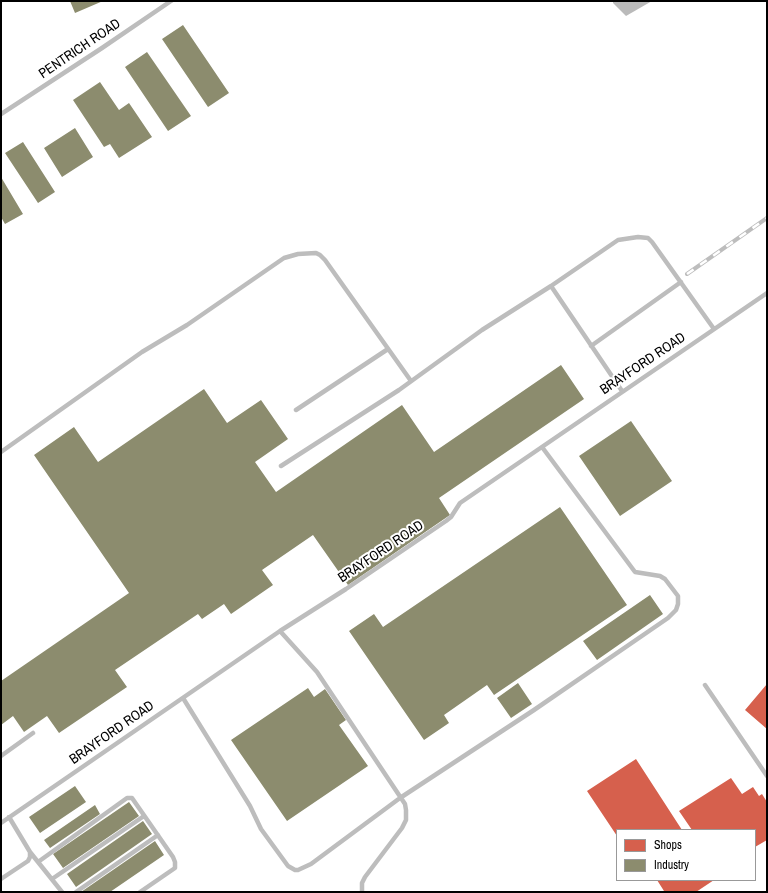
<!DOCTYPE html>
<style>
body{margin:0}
#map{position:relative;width:768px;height:893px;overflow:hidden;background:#fff;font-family:"Archivo Narrow",sans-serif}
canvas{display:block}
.frame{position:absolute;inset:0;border:2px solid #000;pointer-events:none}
.legend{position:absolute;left:616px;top:829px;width:140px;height:52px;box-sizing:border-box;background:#fff;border:1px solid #999;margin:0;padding:5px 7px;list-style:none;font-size:12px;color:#000}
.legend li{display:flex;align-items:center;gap:8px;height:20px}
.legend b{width:20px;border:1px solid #999}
</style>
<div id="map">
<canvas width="768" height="893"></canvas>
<div class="frame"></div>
<ul class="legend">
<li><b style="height:11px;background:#d6604d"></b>Shops</li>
<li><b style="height:11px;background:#8c8c6e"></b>Industry</li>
</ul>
</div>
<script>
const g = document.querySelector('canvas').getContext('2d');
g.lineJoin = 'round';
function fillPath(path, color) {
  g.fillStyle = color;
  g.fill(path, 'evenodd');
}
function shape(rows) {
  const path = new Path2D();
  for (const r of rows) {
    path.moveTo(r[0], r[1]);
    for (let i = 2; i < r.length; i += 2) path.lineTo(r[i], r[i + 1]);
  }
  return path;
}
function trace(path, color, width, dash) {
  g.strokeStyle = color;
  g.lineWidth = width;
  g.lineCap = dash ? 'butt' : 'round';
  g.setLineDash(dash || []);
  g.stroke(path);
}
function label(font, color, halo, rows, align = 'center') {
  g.font = font + ' "Archivo Narrow",sans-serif';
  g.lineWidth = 4;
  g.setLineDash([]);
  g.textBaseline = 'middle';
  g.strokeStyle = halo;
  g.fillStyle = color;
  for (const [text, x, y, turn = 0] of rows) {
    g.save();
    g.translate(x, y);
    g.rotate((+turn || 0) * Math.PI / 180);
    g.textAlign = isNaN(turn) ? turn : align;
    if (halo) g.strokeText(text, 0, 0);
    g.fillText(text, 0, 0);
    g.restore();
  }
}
fillPath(shape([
 [613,1,652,1,626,16,613,3]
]), '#bababa');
fillPath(shape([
 [767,684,767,729,745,710],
 [636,759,682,830,617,830,617,836,587,791],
 [731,778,742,794,753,787,759,796,762,794,767,802,767,840,755,847,755,830,692,830,679,811],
 [657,880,714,880,696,892,663,892,664,891]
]), '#d6604d');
fillPath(shape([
 [70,1,103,1,75,13],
 [183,25,229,93,208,107,162,39],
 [147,52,191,116,168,131,125,67],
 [100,82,119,110,129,103,152,137,119,158,110,144,104,147,73,100],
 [75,128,93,157,62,177,44,148],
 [23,142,55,192,38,203,5,153],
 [1,177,23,214,5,224,1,217],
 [561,365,584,399,439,498,450,515,348,585,313,535,262,570,273,585,231,614,224,604,202,619,198,614,115,670,127,687,59,733,47,716,24,732,13,716,1,725,1,681,129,593,34,455,74,427,98,462,204,389,227,423,261,400,288,439,255,462,276,492,402,405,434,452],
 [631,421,672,481,620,516,579,456],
 [560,507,627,605,494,695,487,685,444,715,449,723,424,740,349,631,374,614,383,627],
 [650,595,663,614,597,660,583,641],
 [518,683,532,704,511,718,497,698],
 [308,688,314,697,325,689,346,720,339,725,368,766,287,821,231,740],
 [75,786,86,802,40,833,29,817],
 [129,802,139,816,63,868,53,854],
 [95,805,100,814,50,848,44,840],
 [143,821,152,834,76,887,67,874],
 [155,841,164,855,110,892,81,892]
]), '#8c8c6e');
trace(shape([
 [1,114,102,48,171,1],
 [551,286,622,391],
 [591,346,681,282],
 [296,410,388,349],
 [1,452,142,352,187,325,284,258,298,254,316,253,320,255,325,260,411,381],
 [281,466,399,390,482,330,551,286,618,240,638,237,648,238,652,242,714,329],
 [280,631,317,672,405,804,406,810,406,820,402,828,365,877,362,883,362,892],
 [705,685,767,776],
 [183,698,250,806,261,829,288,866,295,870,298,870,311,864,400,798,534,710,668,618,676,610,678,604,678,596,665,579,660,576,635,572,542,447],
 [1,756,33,733],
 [1,823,280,631,346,589,446,521,451,517,460,503,767,293],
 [30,852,62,892],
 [38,862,127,798,132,798,173,857,175,862,175,868,140,892],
 [1,879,28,861,30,857,30,852,9,817],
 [52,879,144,816],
 [76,892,158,835]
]), '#bdbdbd', 4.5);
const rail = shape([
 [687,274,767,218]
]);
trace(rail, '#bdbdbd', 4);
trace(rail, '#fff', 2.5, [8]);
label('14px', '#000', '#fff', [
 ["PENTRICH ROAD",80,49,-34],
 ["BRAYFORD ROAD",643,364,-34],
 ["BRAYFORD ROAD",381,552,-34],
 ["BRAYFORD ROAD",112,733,-35]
]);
</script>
